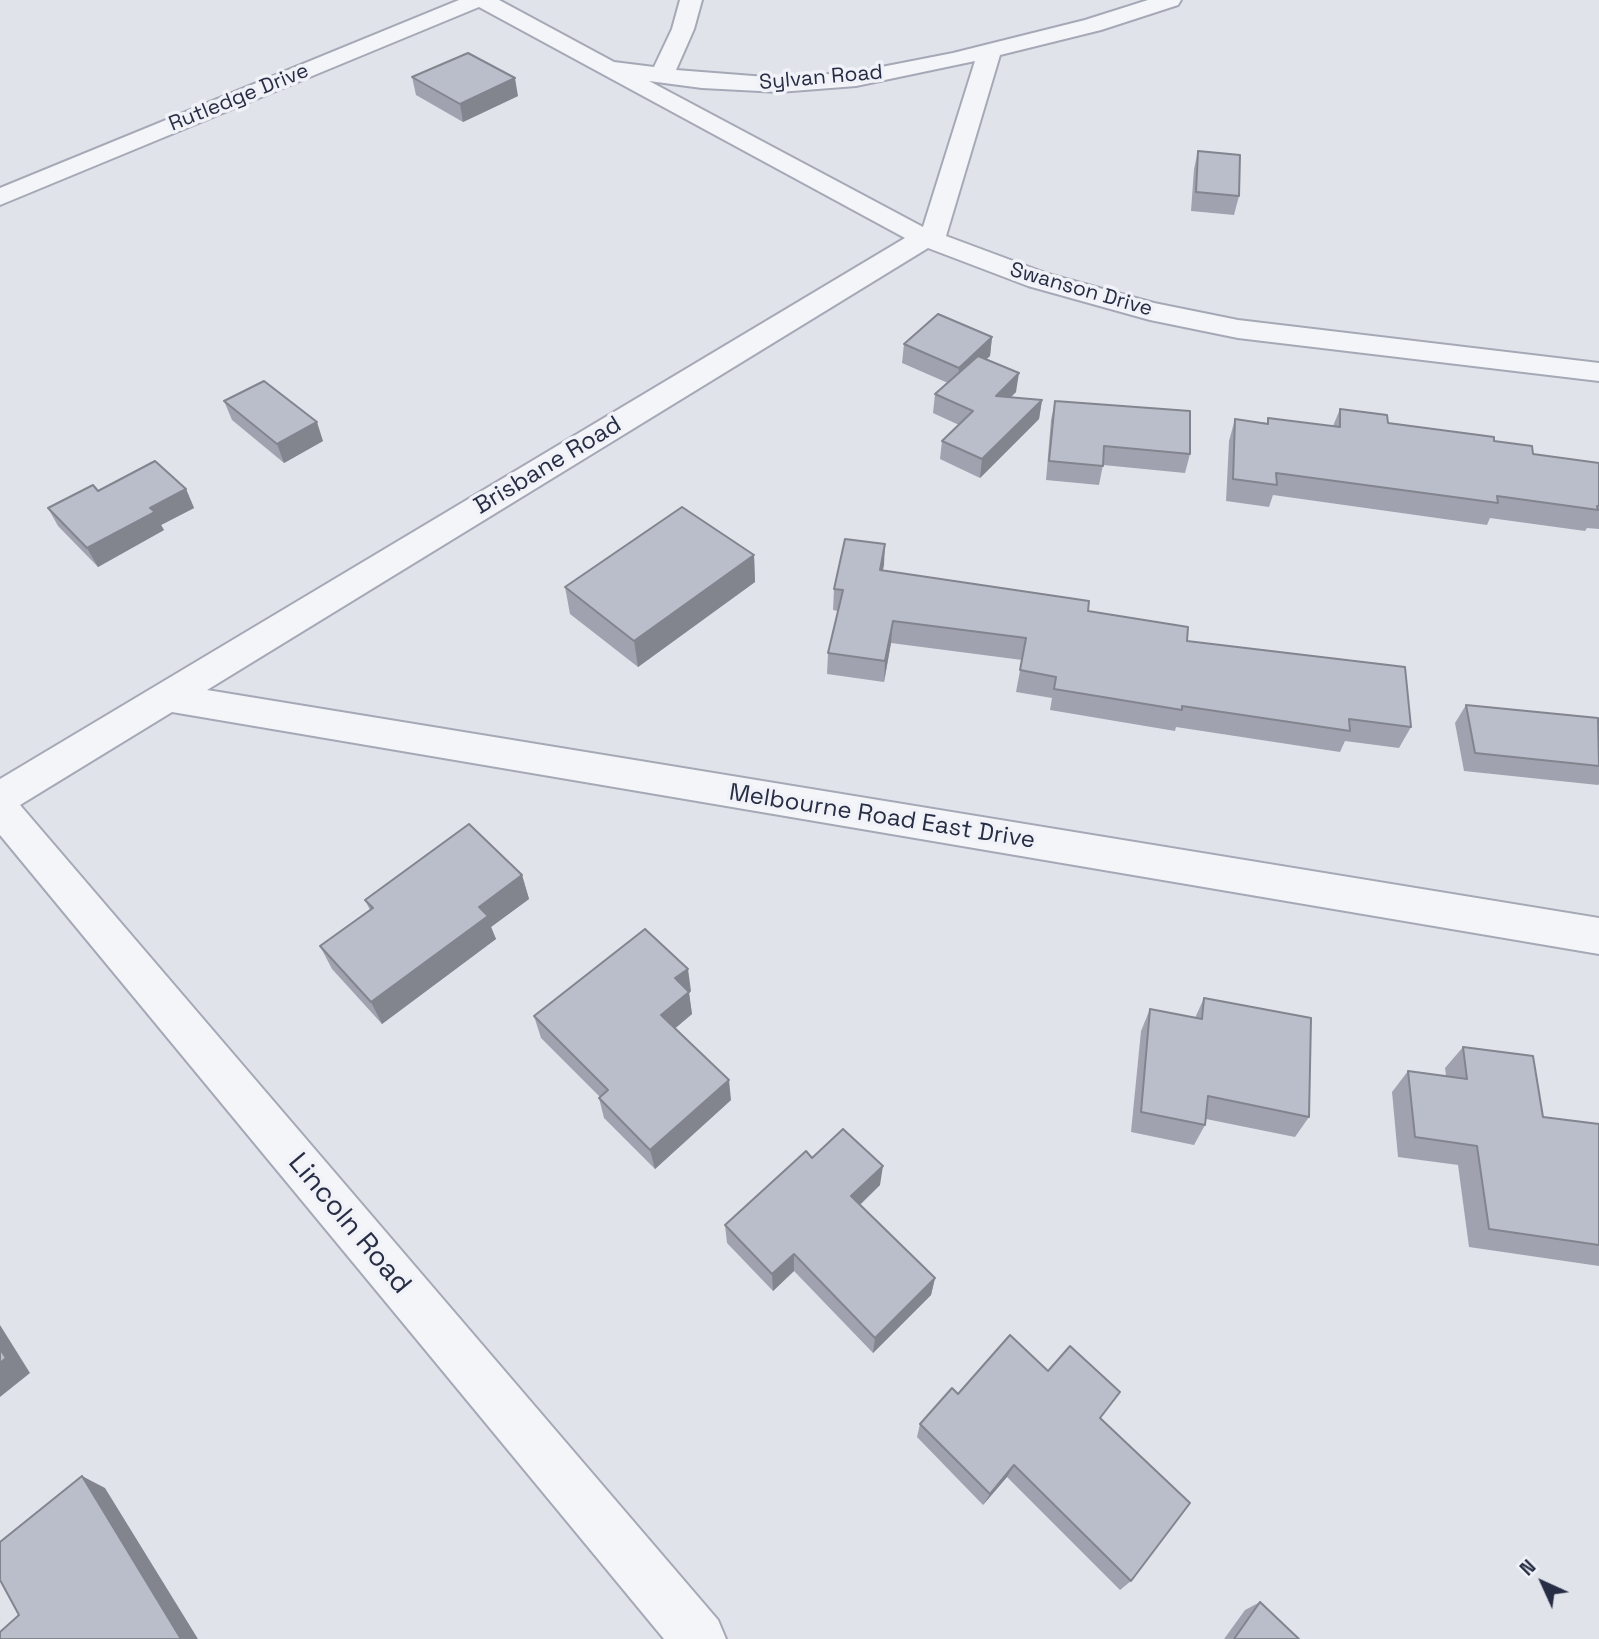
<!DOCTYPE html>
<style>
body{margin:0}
#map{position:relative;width:1599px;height:1639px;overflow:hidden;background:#e1e3eb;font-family:"Space Grotesk",sans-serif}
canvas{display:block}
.north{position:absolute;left:1508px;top:1548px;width:70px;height:70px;-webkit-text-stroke:5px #f0f2f8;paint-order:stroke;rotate:315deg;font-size:19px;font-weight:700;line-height:28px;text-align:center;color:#272d44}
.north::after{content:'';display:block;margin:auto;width:24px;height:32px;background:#272d44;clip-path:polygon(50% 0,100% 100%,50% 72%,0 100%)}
</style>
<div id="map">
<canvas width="1599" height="1639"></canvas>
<div class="north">N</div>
</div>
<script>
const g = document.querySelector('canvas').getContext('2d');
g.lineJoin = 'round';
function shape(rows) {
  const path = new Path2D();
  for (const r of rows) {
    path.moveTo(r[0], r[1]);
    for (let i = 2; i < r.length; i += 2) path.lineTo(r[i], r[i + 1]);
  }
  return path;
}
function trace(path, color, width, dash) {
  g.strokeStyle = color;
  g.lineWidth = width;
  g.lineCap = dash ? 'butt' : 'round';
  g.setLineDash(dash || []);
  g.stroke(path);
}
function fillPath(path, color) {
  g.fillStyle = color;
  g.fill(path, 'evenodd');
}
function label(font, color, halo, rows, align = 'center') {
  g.font = font + ' "Space Grotesk",sans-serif';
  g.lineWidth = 7;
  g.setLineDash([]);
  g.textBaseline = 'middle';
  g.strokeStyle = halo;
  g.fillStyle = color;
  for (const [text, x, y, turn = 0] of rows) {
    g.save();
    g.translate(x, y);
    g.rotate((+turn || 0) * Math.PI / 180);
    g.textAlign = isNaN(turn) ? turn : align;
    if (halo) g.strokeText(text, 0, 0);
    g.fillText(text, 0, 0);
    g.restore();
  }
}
const minor = shape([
 [459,0,499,0,614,62,654,67,672,29,680,0,702,0,694,29,676,70,779,78,856,72,953,53,1085,20,1148,0,1181,0,1178,5,1101,30,1000,55,946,236,1048,274,1154,303,1238,320,1599,363,1599,381,1238,338,1150,320,1028,286,928,248,207,690,1599,918,1599,954,172,712,20,805,718,1620,726,1639,664,1639,0,835,0,779,905,238,479,7,0,205,0,188,459,0],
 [975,61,923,227,649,81,702,88,779,92,856,86,975,61]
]);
trace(minor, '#a5a9b6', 4);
fillPath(minor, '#f4f5f9');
fillPath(shape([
 [412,77,518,96,463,122,416,95],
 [1198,151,1239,196,1234,215,1191,211,1194,169],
 [992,337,990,356,986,359,1016,392,1011,397,1042,400,1039,419,980,478,940,459,942,441,959,425,933,413,935,394,948,383,902,363,904,344],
 [224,401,323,441,284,463,232,420],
 [1055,401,1190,454,1185,473,1103,465,1099,485,1046,480,1051,420],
 [1340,409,1388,423,1494,441,1533,454,1599,463,1599,529,1587,528,1585,531,1490,518,1487,525,1273,495,1269,507,1226,501,1229,441,1235,419,1267,423,1268,418,1333,426],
 [186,489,194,508,161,525,164,530,98,567,58,526,48,508,98,491],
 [885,544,883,570,1088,611,1187,641,1411,727,1399,748,1345,741,1340,752,1176,727,1175,731,1050,710,1052,698,1016,692,1022,660,891,643,884,682,827,674,828,653,838,611,833,610,834,589],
 [754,555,755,582,638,667,570,614,565,587],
 [1466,705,1599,720,1599,784,1598,785,1464,771,1455,723],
 [522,875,529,899,491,927,496,939,382,1024,332,969,320,946,370,910,365,900],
 [691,991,689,993,692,1014,675,1028,731,1100,655,1169,604,1118,599,1098,600,1097,541,1038,534,1016],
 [1204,998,1309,1117,1295,1137,1206,1119,1205,1125,1194,1145,1131,1132,1141,1031,1150,1009,1195,1018],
 [1463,1047,1543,1117,1599,1124,1599,1266,1469,1247,1458,1165,1398,1157,1392,1092,1408,1071,1446,1076,1445,1068],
 [812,1158,880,1185,860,1205,935,1278,931,1295,873,1353,794,1271,773,1291,727,1243,725,1225],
 [958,1394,1100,1418,1131,1581,1120,1590,1007,1477,983,1505,917,1437,920,1424],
 [1260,1602,1299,1639,1224,1639,1245,1610]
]), '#a0a3af');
fillPath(shape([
 [515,78,518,96,463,122,460,104],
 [992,337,990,356,957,387,959,368],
 [1019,373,1016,392,993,414,996,396],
 [1042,400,1039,419,980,478,982,459],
 [317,422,323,441,284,463,277,444],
 [186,489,194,508,161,525,164,530,98,567,87,548,150,508],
 [885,544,884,565,878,592,880,570],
 [754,555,755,582,638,667,634,641],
 [893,621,891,643,884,682,885,661],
 [522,875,529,899,491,927,496,939,382,1024,371,1002,479,907],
 [688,969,691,991,689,993,692,1014,665,1037,661,1015,675,978],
 [729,1080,731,1100,655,1169,650,1150],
 [883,1166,880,1185,850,1214,851,1196],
 [794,1254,794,1271,773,1291,772,1274],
 [935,1278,931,1295,873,1353,875,1338],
 [0,1325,30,1373,0,1397],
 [1014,1465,1007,1477,983,1505,990,1494],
 [82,1476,105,1488,198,1639,181,1639]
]), '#82858e');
const building = shape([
 [468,53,515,78,460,104,412,77,468,53],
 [1198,151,1240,155,1239,196,1196,192,1198,151],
 [938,314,992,337,959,368,904,344,938,314],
 [978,356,1019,373,996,396,1042,400,982,459,942,441,973,411,935,394,978,356],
 [264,381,317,422,277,444,224,401,264,381],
 [1055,401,1190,411,1190,454,1104,446,1103,466,1049,461,1055,401],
 [1340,409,1387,415,1388,423,1494,437,1494,441,1532,446,1533,454,1599,463,1599,506,1597,506,1598,510,1497,496,1498,503,1276,473,1277,485,1233,479,1235,419,1268,424,1268,418,1340,427,1340,409],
 [155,461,186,489,150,508,155,512,87,548,48,508,93,485,98,491,155,461],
 [682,507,754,555,634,641,565,587,682,507],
 [845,539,885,544,880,570,1089,601,1088,611,1188,627,1187,641,1405,667,1411,727,1349,719,1350,731,1182,706,1182,710,1054,689,1056,677,1020,670,1026,638,893,621,885,661,828,653,843,590,834,589,845,539],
 [1466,705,1598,718,1599,766,1475,753,1466,705],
 [469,824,522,875,479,907,488,916,371,1002,320,946,373,908,365,900,469,824],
 [645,929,688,969,675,978,689,992,661,1015,729,1080,650,1150,599,1098,608,1090,534,1016,645,929],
 [1204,998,1311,1018,1309,1117,1208,1096,1205,1125,1141,1112,1150,1009,1202,1019,1204,998],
 [1463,1047,1533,1056,1543,1117,1599,1124,1599,1245,1489,1229,1477,1146,1415,1137,1408,1071,1467,1079,1463,1047],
 [843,1129,883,1166,851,1196,935,1278,875,1338,794,1254,772,1274,725,1225,806,1151,812,1158,843,1129],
 [1010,1335,1048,1371,1070,1346,1120,1392,1100,1418,1190,1503,1131,1581,1014,1465,990,1494,920,1424,952,1388,958,1394,1010,1335],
 [0,1349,6,1358,0,1363,0,1349],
 [82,1476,181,1639,0,1639,0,1632,19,1615,0,1580,0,1542,82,1476],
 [1260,1602,1299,1639,1234,1639,1260,1602]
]);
fillPath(building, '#babecb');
trace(building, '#82858e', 2);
label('21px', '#272d44', '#f0f2f8', [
 ["Sylvan Road",821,78,-5],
 ["Rutledge Drive",239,98,-22],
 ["Swanson Drive",1081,290,16]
]);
label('24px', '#272d44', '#f0f2f8', [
 ["Brisbane Road",548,466,-31],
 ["Melbourne Road East Drive",882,817,9]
]);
label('28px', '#272d44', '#f0f2f8', [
 ["Lincoln Road",349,1224,50]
]);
</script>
